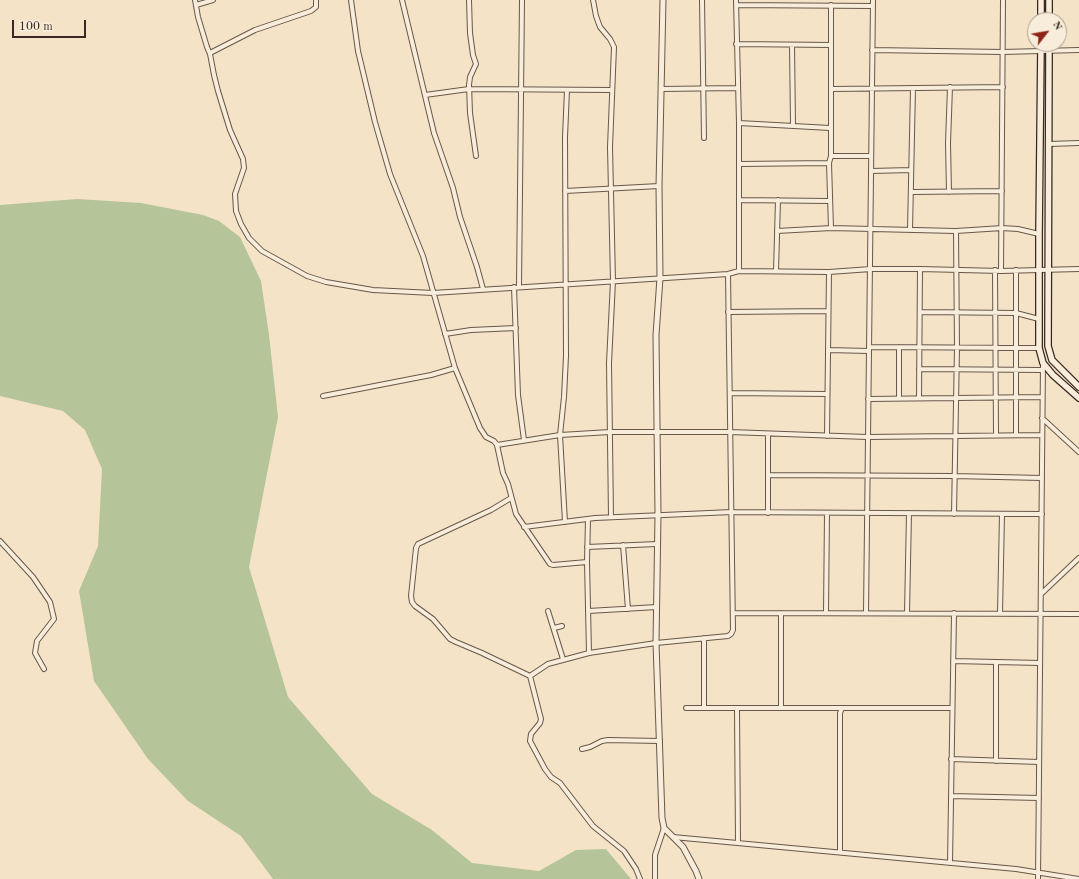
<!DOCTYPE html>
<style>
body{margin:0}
#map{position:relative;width:1079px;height:879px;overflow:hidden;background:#f4e3c7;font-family:"Old Standard TT",serif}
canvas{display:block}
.north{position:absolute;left:1027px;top:12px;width:40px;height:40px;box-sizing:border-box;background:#f8eddb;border:1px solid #ac9e91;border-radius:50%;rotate:59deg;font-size:11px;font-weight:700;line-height:16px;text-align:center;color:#392821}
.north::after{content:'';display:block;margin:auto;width:14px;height:18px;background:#8f2418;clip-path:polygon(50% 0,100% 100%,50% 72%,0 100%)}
.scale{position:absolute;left:12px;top:20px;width:74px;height:18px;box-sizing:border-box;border:2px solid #392821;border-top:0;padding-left:5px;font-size:12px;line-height:14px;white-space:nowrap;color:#392821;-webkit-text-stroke:3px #f8eddb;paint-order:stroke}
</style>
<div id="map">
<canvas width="1079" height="879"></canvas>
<div class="north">N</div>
<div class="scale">100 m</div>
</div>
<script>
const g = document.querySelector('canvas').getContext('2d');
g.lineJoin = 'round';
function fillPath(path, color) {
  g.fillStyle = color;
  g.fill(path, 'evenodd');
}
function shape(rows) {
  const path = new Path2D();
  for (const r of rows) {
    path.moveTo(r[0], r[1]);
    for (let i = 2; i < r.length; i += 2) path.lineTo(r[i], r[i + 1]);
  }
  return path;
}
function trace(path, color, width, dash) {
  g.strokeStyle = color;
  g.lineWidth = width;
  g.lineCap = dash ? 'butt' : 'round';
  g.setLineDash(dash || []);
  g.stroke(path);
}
fillPath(shape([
 [77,199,141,203,203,215,219,221,240,237,261,281,269,335,278,417,249,567,288,697,372,794,432,830,472,863,539,871,576,850,606,849,631,879,273,879,241,836,188,801,148,759,94,681,79,591,98,546,102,469,85,430,63,411,0,396,0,205]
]), '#b6c599');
const minor = shape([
 [195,0,198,17,207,47,210,54,214,75,218,91,230,130,243,159,244,168,235,194,236,211,241,224,249,238,262,251,307,276,326,282,373,290,433,293,728,274,739,271,829,272,871,269,920,269,1001,271,1079,269],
 [351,0,358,51,375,122,390,174,423,256,455,368,480,428,486,437,494,441,497,445,503,473,508,484,516,514,550,564,553,565,587,562],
 [402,0,434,133,453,188,460,217,477,267,483,289],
 [469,0,470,33,473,55,476,64,470,77,469,85,470,113,476,156],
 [593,0,596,16,600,27,610,39,614,47,610,147,613,281,609,363,611,517],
 [702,0,704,138],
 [736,0,739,123,739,271],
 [196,5,213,0],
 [736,5,873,6],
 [736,44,831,45],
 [792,45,793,125],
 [872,50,1003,52,1079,50],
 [210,53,255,30,311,11,316,7,316,0],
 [661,89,738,88],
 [831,89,1003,87],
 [425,95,469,89,612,90],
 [739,123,830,128],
 [1049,144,1079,143],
 [831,156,871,156],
 [739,164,829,163],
 [871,171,911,170],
 [565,191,659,186],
 [912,192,1002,191],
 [949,192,948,143,950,87],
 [739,200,829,201],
 [831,228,829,163,831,156,831,5],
 [910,230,913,88],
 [777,231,831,228,956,231,1002,228,1018,229,1039,234],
 [995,270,996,435],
 [1016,270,1016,435],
 [776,271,778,200],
 [1001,271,1003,0],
 [514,287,518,395,524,440],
 [519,287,522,0],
 [728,312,828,311],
 [920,312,1016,313,1039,319],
 [445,334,471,330,516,328],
 [869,347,1039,348],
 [828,350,869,351],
 [919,369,1042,370],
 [730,393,827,394],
 [323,396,431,375,455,368],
 [899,398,899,347],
 [919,398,920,269],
 [868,399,1042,397],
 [1042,418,1079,452],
 [827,436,829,272],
 [497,445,560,435,610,432,730,432,867,437,1042,435],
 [768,475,954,476,1042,478],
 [511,498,491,510,418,544,416,548,411,596,412,602,415,606,433,619,450,639,456,642,482,653,530,676,541,719,540,723,531,734,530,741,545,769,551,777,560,783,593,826,624,851,636,869,640,879],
 [768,513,768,435],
 [954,514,957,348,956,231],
 [588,519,587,562,589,653],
 [565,522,560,435,564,397,566,356,565,137,567,90],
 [524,527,595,518,732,512,1042,514],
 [0,541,33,577,50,602,54,619,37,641,35,653,44,669],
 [623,545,628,609],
 [587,547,657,544],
 [1041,594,1079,558],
 [548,611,563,659],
 [588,611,657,607],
 [733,613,1079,614],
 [826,613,827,513],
 [866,613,873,0],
 [907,613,909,513],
 [1000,613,1002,514],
 [554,628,562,626],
 [704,638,704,708,952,708],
 [953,661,1040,663],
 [996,662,996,761],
 [530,676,548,664,589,653,656,643,728,636,731,634,733,630,728,274],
 [686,708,704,708],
 [737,708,738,843],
 [781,708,781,613],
 [582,749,590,747,602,741,608,740,660,741],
 [951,759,1039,762],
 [951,796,1039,798],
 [673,837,1016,869,1079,879],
 [840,852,840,713,842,708],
 [950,863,954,613],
 [655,879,655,855,664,828],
 [1038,879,1043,363]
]);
const tertiary = shape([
 [663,0,659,186,660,278,656,335,658,515,656,643,662,818,664,828,683,847,696,871,699,879]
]);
const secondary = shape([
 [1041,20,1041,0],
 [1049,20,1049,0],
 [1041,44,1039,234,1039,348,1043,363,1053,375,1079,398],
 [1049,44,1048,346,1052,360,1079,387]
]);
trace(minor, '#68574a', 6);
trace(tertiary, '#68574a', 7);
trace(secondary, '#392821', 8);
trace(minor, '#f8eddb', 4);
trace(tertiary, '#f8eddb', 5);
trace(secondary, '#f8eddb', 5.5);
</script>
